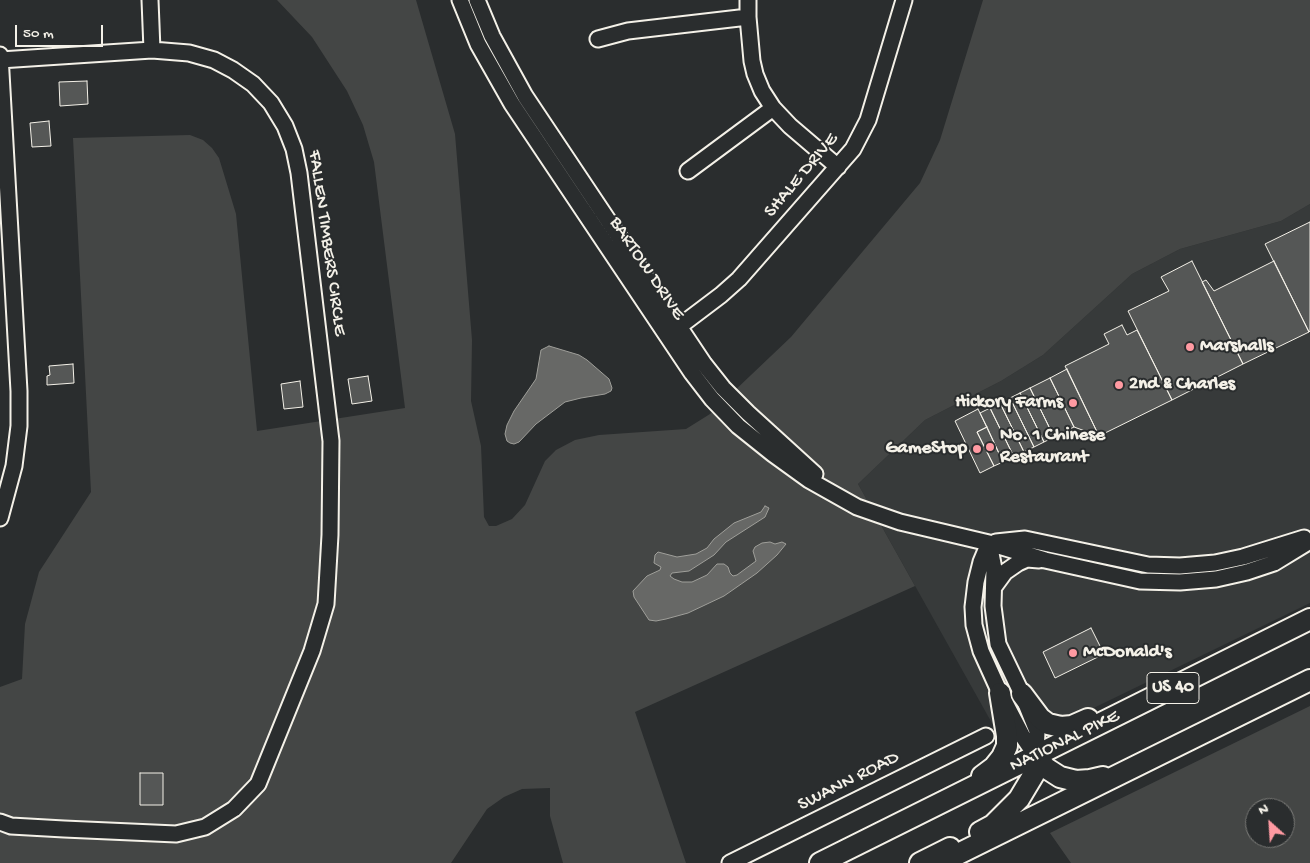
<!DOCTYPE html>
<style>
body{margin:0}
#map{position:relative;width:1310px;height:863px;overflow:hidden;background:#2a2d2e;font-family:"Gochi Hand",sans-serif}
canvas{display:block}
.north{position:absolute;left:1245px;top:798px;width:50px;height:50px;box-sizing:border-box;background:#2a2d2e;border:1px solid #7b7b78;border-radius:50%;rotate:334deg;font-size:14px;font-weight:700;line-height:20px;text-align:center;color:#f4f1e8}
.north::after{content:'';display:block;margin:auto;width:18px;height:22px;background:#ff9aa2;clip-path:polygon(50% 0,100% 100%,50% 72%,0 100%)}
.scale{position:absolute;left:15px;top:25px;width:88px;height:22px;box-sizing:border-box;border:2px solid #f4f1e8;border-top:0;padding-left:6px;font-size:15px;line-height:18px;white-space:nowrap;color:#f4f1e8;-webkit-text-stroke:4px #2a2d2e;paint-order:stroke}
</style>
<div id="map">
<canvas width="1310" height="863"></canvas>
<div class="north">N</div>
<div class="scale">50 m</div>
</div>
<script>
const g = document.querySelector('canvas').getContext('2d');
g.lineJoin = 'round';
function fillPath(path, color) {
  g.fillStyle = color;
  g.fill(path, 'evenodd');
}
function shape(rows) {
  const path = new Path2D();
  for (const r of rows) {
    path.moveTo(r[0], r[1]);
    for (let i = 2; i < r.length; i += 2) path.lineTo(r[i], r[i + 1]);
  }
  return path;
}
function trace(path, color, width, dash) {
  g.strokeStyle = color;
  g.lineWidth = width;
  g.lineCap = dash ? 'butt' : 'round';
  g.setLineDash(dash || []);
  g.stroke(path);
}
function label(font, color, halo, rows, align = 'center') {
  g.font = font + ' "Gochi Hand",sans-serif';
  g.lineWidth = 4;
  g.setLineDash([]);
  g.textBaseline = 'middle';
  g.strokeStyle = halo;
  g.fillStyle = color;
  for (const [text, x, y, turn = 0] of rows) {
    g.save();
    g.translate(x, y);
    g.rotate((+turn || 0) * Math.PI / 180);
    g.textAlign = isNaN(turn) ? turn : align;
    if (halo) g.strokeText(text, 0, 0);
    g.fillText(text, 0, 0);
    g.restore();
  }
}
fillPath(shape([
 [1310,204,1310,603,1007,750,858,484,925,420,1001,381,1043,355,1132,274,1180,249,1281,221]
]), '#373a3a');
fillPath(shape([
 [277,0,416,0,455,134,472,340,471,401,481,446,484,517,489,526,496,526,512,519,525,505,545,461,556,450,575,440,599,435,686,429,710,414,791,337,920,183,940,140,983,0,1310,0,1310,204,1281,221,1180,249,1132,274,1043,355,1001,381,925,420,858,484,915,586,635,712,686,863,563,863,550,816,550,788,522,789,504,797,487,809,451,863,0,863,0,687,22,679,25,624,39,572,91,492,73,138,190,135,203,140,212,148,219,158,236,214,257,431,405,408,374,162,363,125,347,91,312,37],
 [1310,706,1310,863,1071,863,1050,833],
 [1255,808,1285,808,1285,838,1255,838]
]), '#444645');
const water = shape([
 [549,346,579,355,587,360,609,379,612,388,611,391,605,394,581,398,565,402,536,424,519,442,514,444,510,443,507,441,505,434,507,425,514,411,536,379,541,350,549,346],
 [765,506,769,508,765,517,726,542,714,555,689,571,672,573,670,576,674,579,682,582,692,582,707,575,717,564,724,564,728,567,730,573,733,576,737,575,756,561,753,551,755,547,762,543,770,542,775,544,782,542,786,544,777,555,757,573,724,596,688,613,666,619,656,621,649,620,634,597,633,591,647,576,660,570,661,567,654,563,655,555,658,552,677,557,696,554,707,548,714,539,734,523,761,512,765,506]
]);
fillPath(water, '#676866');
trace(water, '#9f9f9a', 1);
const building = shape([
 [87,81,88,104,60,106,59,82,87,81],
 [49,121,51,146,32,147,30,123,49,121],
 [1310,222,1310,331,1309,332,1265,244,1310,222],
 [1192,261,1243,364,1172,400,1128,311,1169,291,1161,277,1192,261],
 [1274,261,1309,332,1243,364,1202,282,1206,280,1214,291,1274,261],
 [1122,325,1127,335,1137,330,1172,400,1099,436,1065,366,1109,344,1104,334,1122,325],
 [73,364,74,383,47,385,47,376,50,375,49,366,73,364],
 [1067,369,1099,436,1074,427,1050,378,1067,369],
 [368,376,372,401,352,404,348,379,368,376],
 [1050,378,1074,427,1054,437,1030,388,1050,378],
 [300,381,303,407,284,409,281,384,300,381],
 [1030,388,1054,437,1044,442,1020,393,1030,388],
 [1020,393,1044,442,1034,447,1010,398,1020,393],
 [1010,398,1034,447,1024,452,1000,403,1010,398],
 [1000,403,1024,452,1014,457,990,408,1000,403],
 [990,408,1014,457,1003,462,980,413,990,408],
 [978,409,987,427,977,432,994,466,980,473,955,421,978,409],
 [987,427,1003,462,994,466,977,432,987,427],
 [1091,628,1104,654,1055,678,1043,652,1091,628],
 [140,773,163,773,163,805,140,805,140,773]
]);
fillPath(building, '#555756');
trace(building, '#f4f1e8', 1);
const minor = shape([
 [150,0,152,50],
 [460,0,478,44,512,104,692,373,712,399,738,426,773,454,809,480,857,507,900,522,989,543,1045,560,1140,581,1180,582,1216,579,1247,572,1274,563,1310,541],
 [477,0,492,36,525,96,704,364,723,388,748,413,815,474],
 [748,0,748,17,752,61,755,74,762,91,773,108,790,126,838,167],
 [598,39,628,31,748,17],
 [0,55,19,391,19,426,14,466,0,518],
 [0,60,152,50,189,53,214,60,233,70,253,84,271,103,285,126,294,149,299,173,331,441,330,535,326,604,312,651,258,784,234,809,205,827,176,834,64,829,11,826,0,822],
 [688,171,773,108],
 [672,332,721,295,739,279,853,149,868,120,904,0],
 [996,542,1025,539,1148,565,1180,566,1215,563,1243,557,1304,538],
 [989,543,981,562,976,582,973,607,974,625,981,651,1000,693,1023,737,1036,756],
 [989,543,994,569,993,606,998,644,1022,694,1037,731,1036,756],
 [994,587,1005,572,1018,563,1027,559,1039,560],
 [730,863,986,736]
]);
const major = shape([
 [1022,694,1040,718,1048,724,1061,727,1072,726,1088,719],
 [1036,756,1046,768,1060,777,1076,781,1090,780,1103,777],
 [982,776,994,767,1002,757,1007,746,1007,736,1000,693],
 [980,832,993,825,1019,799,1034,774,1036,756],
 [820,863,1310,619],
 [920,863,950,848],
 [940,863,1310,680]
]);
trace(minor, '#f4f1e8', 19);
trace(major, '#f4f1e8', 24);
trace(minor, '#2a2d2e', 15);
trace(major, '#2a2d2e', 20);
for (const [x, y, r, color] of [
 [1190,347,5,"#ff9aa2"],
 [1119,385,5,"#ff9aa2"],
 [1073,403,5,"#ff9aa2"],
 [990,447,5,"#ff9aa2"],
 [977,449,5,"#ff9aa2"],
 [1073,653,5,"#ff9aa2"]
]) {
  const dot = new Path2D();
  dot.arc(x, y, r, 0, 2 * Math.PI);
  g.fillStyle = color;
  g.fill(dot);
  trace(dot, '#2a2d2e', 2);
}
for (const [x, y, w] of [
 [1173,688,52]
]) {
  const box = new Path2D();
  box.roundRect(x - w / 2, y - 15.5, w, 31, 4);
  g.fillStyle = '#2a2d2e';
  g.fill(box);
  trace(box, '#f4f1e8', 1);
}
label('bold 18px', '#f4f1e8', null, [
 ["US 40",1173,688]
]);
label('19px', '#f4f1e8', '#2a2d2e', [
 ["SHALE DRIVE",802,176,-50],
 ["FALLEN TIMBERS CIRCLE",326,243,82],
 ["BARTOW DRIVE",646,269,56],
 ["NATIONAL PIKE",1065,742,-26],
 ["SWANN ROAD",849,782,-27]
]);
label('bold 19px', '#f4f1e8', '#2a2d2e', [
 ["Marshalls",1200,347],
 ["2nd & Charles",1129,385],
 ["Hickory Farms",1063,403,"right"],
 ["No. 1 Chinese",1000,436],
 ["Restaurant",1000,458],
 ["GameStop",967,449,"right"],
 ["McDonald's",1083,653]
], 'left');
</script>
